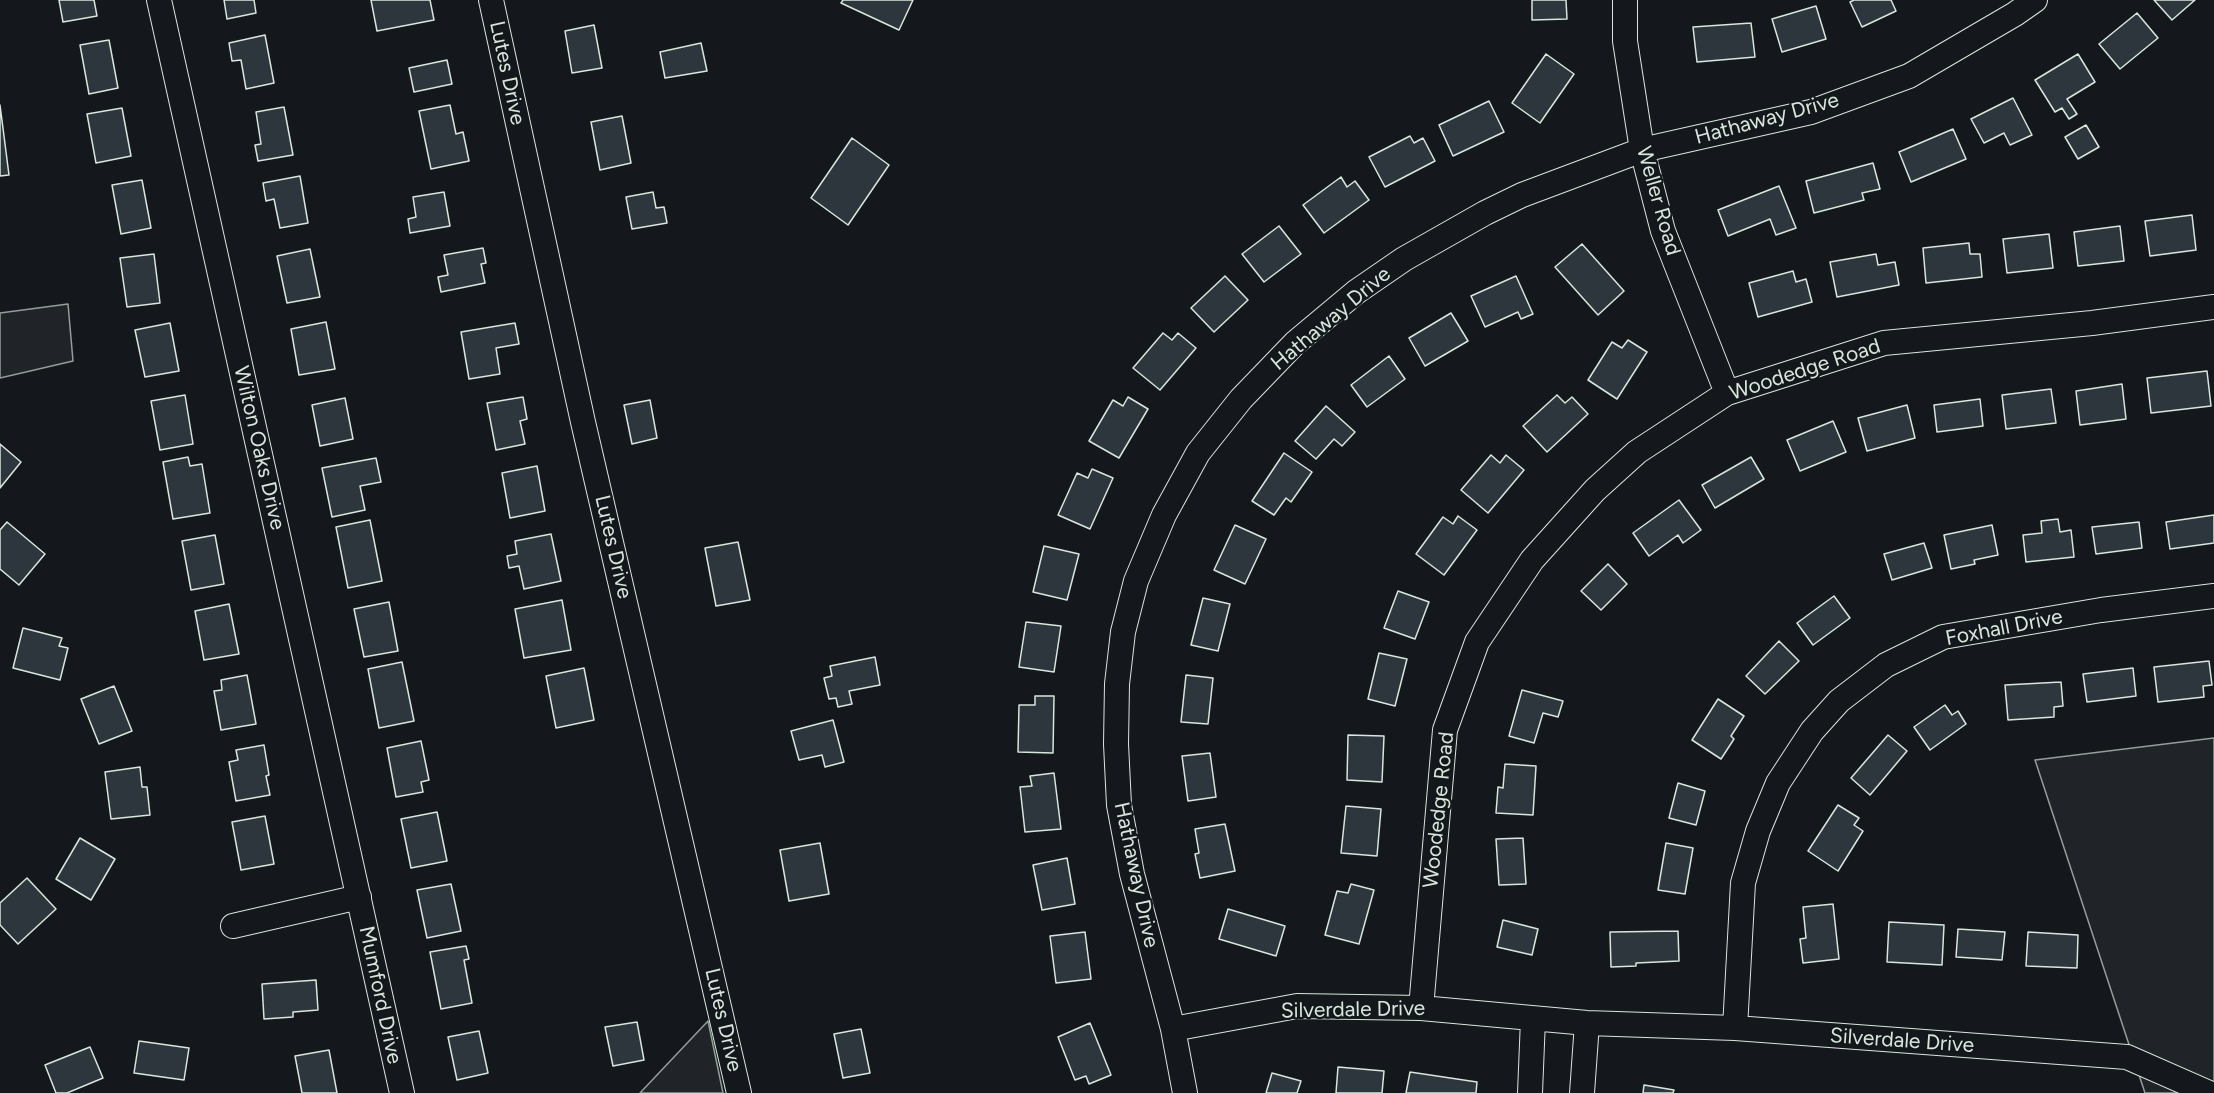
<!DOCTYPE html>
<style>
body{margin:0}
canvas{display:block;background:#14181c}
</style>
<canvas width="2214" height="1093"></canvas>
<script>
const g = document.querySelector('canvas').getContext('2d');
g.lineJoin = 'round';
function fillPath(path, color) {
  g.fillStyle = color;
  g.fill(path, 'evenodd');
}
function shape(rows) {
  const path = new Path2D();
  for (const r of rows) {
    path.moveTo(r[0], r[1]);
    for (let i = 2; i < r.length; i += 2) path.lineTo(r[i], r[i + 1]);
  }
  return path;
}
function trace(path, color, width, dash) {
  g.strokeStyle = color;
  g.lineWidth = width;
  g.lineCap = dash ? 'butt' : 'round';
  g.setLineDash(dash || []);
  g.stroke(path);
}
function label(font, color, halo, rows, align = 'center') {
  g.font = font + ' Figtree,sans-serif';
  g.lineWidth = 4.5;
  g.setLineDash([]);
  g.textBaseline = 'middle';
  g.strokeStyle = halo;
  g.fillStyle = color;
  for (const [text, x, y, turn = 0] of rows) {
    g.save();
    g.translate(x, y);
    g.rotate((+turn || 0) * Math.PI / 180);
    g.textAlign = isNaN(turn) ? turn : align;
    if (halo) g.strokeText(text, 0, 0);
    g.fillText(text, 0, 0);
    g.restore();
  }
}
const green = shape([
 [68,304,73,361,0,378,0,313,68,304],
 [2214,738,2214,1093,2145,1093,2035,760,2214,738],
 [708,1021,723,1093,640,1093,708,1021]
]);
fillPath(green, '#202428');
trace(green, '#939e99', 1.5);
const building = shape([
 [59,0,94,0,97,16,63,22,59,0],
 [224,0,254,0,256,13,227,19,224,0],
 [371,0,430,0,434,20,377,31,371,0],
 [843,0,913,0,899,30,841,3,843,0],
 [1532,0,1566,0,1567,19,1532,20,1532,0],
 [1854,0,1891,0,1896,11,1862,27,1850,2,1854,0],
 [2154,0,2195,0,2172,20,2154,0],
 [1816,6,1826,39,1782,52,1772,19,1816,6],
 [2137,13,2158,38,2120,69,2099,44,2137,13],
 [1751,23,1755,57,1697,62,1693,27,1751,23],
 [594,25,602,68,572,73,565,31,594,25],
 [265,35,274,83,246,89,241,60,232,61,229,43,265,35],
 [109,40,118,88,89,94,80,45,109,40],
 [701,43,707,71,665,78,660,52,701,43],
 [1546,54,1574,74,1540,123,1512,103,1546,54],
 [2078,54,2095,82,2067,99,2077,114,2069,119,2062,108,2055,112,2035,80,2078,54],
 [447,60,452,84,414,92,409,68,447,60],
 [2013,98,2032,135,2010,145,2004,133,1984,143,1971,119,2013,98],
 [1489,101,1504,132,1453,156,1439,125,1489,101],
 [0,105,9,175,0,176,0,105],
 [450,105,456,134,463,132,469,161,431,169,419,111,450,105],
 [284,107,293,155,258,161,255,145,261,144,256,112,284,107],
 [122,108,131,156,96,163,87,114,122,108],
 [622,116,631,163,600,170,591,122,622,116],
 [2086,125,2099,147,2078,159,2065,137,2086,125],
 [1953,129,1966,159,1911,182,1899,152,1953,129],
 [1410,136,1414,143,1423,138,1435,161,1385,187,1369,157,1410,136],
 [852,138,889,165,848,225,811,198,852,138],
 [1873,163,1880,189,1862,193,1864,200,1814,213,1806,181,1873,163],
 [300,176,308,223,280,228,274,199,266,201,263,183,300,176],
 [1341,177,1347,187,1355,181,1369,200,1324,233,1303,205,1341,177],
 [142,180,151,228,121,234,112,185,142,180],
 [1779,186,1796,228,1776,235,1770,219,1728,236,1718,210,1779,186],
 [444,192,450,226,410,233,408,219,416,217,413,197,444,192],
 [653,192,656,208,664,207,667,223,632,229,626,197,653,192],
 [2192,215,2196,250,2150,256,2145,221,2192,215],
 [1279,226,1301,254,1264,282,1242,254,1279,226],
 [2120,226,2124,261,2078,266,2074,232,2120,226],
 [2049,234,2053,268,2007,273,2003,239,2049,234],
 [1969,243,1970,254,1980,254,1982,277,1926,283,1923,248,1969,243],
 [1582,244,1624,291,1598,315,1555,267,1582,244],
 [483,248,486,263,481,264,485,283,441,292,438,277,448,275,444,255,483,248],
 [310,249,320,297,287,303,277,256,310,249],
 [154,254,160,303,127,307,120,258,154,254],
 [1876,254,1878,265,1895,262,1899,285,1837,297,1830,262,1876,254],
 [1793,271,1796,282,1806,279,1812,302,1758,317,1749,283,1793,271],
 [1225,276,1248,300,1214,332,1191,308,1225,276],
 [1516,276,1533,314,1521,319,1518,312,1485,327,1471,296,1516,276],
 [1451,313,1468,341,1425,366,1409,338,1451,313],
 [326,322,335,369,299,375,291,329,326,322],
 [170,323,179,371,145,377,135,330,170,323],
 [515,323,519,344,496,348,500,374,469,379,461,332,515,323],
 [1163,333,1172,340,1178,333,1196,348,1160,390,1133,368,1163,333],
 [1628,340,1647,352,1617,399,1588,380,1612,342,1622,348,1628,340],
 [1389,356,1405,379,1367,407,1351,385,1389,356],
 [2207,371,2211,406,2151,413,2147,378,2207,371],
 [2122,384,2126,419,2080,425,2076,391,2122,384],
 [2051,389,2056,423,2006,429,2002,395,2051,389],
 [185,395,193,444,160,450,151,401,185,395],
 [1557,395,1565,403,1572,397,1588,414,1547,452,1523,426,1557,395],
 [523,397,527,419,520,421,525,444,496,450,487,403,523,397],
 [1128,397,1148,409,1119,458,1089,441,1113,400,1123,406,1128,397],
 [345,398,353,439,320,446,312,405,345,398],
 [1980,399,1983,426,1937,432,1934,405,1980,399],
 [650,400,657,438,632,444,624,405,650,400],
 [1907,405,1915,438,1867,451,1858,418,1907,405],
 [1326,406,1355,432,1342,446,1334,439,1316,459,1295,441,1326,406],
 [1833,421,1846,452,1800,471,1787,440,1833,421],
 [0,444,21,462,0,488,0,444],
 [1284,453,1312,472,1291,502,1286,498,1274,515,1252,501,1284,453],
 [1491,455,1500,463,1506,455,1524,470,1488,513,1461,490,1491,455],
 [188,457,190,466,202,464,210,513,173,519,163,462,188,457],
 [1751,457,1764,479,1715,508,1702,485,1751,457],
 [376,458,381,482,360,486,365,510,332,517,322,468,376,458],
 [537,466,545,511,510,518,502,473,537,466],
 [1092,469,1113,478,1090,529,1058,515,1077,473,1088,478,1092,469],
 [1679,500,1701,530,1683,543,1678,535,1649,556,1633,533,1679,500],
 [2214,515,2214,543,2170,549,2166,522,2214,515],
 [1458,516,1477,530,1444,575,1416,554,1443,517,1453,524,1458,516],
 [2058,519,2060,532,2071,530,2074,557,2026,562,2023,535,2042,533,2041,521,2058,519],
 [370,520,382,581,348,588,336,527,370,520],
 [7,522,45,554,19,585,0,569,0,530,7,522],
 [2139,522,2142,548,2096,554,2092,527,2139,522],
 [1235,525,1266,539,1245,584,1214,570,1235,525],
 [1992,525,1998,555,1974,560,1975,564,1951,569,1944,535,1992,525],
 [551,534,561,581,524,589,519,566,509,568,507,556,517,554,515,541,551,534],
 [215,535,224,584,191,590,182,541,215,535],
 [738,542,750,600,716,606,705,548,738,542],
 [1924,543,1932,568,1892,580,1884,554,1924,543],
 [1044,546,1079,554,1067,600,1033,592,1044,546],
 [1608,564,1627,584,1601,610,1581,591,1608,564],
 [1398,591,1429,602,1415,639,1384,628,1398,591],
 [1834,596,1850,618,1813,645,1797,623,1834,596],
 [1203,598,1230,604,1218,651,1191,645,1203,598],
 [562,600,571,650,524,658,515,609,562,600],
 [389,602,398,651,364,657,354,609,389,602],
 [229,604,239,654,204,660,195,611,229,604],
 [1026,622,1061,626,1054,672,1019,667,1026,622],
 [23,628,62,638,59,646,68,648,60,680,13,668,23,628],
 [1779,641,1799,661,1765,694,1746,676,1779,641],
 [1379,653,1407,659,1395,706,1368,699,1379,653],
 [875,657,880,685,849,691,852,704,838,707,836,698,829,699,824,678,832,676,830,666,875,657],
 [2209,661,2212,685,2203,686,2204,697,2158,702,2154,667,2209,661],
 [402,662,414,721,379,728,368,669,402,662],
 [584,668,594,720,556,728,546,676,584,668],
 [2133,668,2136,696,2087,702,2083,674,2133,668],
 [247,675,256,724,221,730,214,691,222,690,221,680,247,675],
 [1186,675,1213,678,1208,724,1181,722,1186,675],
 [2061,682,2063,706,2054,707,2054,717,2008,720,2005,685,2061,682],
 [114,686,132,731,99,744,81,699,114,686],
 [1522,690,1563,701,1558,717,1543,713,1534,743,1509,736,1522,690],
 [1035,696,1054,696,1053,753,1018,752,1019,705,1035,705,1035,696],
 [1718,699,1744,716,1731,736,1734,739,1721,759,1692,740,1718,699],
 [1945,705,1952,715,1958,711,1966,724,1930,750,1914,727,1945,705],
 [833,720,844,762,825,767,822,755,799,760,791,731,833,720],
 [1348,735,1384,736,1382,782,1347,780,1348,735],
 [1888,735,1907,751,1870,795,1851,778,1888,735],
 [421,741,429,780,421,782,423,792,396,797,387,748,421,741],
 [264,745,269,775,266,776,270,795,236,801,229,762,238,760,236,750,264,745],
 [1210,753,1216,797,1188,801,1182,756,1210,753],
 [1505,764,1536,766,1533,815,1496,813,1498,787,1503,788,1505,764],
 [140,767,142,787,147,787,150,815,111,819,105,772,140,767],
 [1054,773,1061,829,1025,832,1020,787,1032,786,1030,776,1054,773],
 [1678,783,1705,791,1696,825,1669,818,1678,783],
 [1838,805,1859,818,1854,825,1863,831,1838,871,1808,851,1838,805],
 [1346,806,1381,809,1377,856,1341,853,1346,806],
 [437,812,447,861,411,868,401,819,437,812],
 [265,816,274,864,241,870,232,822,265,816],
 [1225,824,1235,871,1200,878,1195,854,1199,853,1195,829,1225,824],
 [80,838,115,859,91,900,56,879,80,838],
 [1523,838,1526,884,1499,885,1496,839,1523,838],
 [820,843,829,894,789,901,780,850,820,843],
 [1666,843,1693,848,1685,894,1658,890,1666,843],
 [1067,858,1075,904,1042,910,1033,865,1067,858],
 [27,878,56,909,18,944,0,925,0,903,27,878],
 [451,884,461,931,427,938,417,890,451,884],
 [1351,884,1374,890,1359,944,1325,935,1337,891,1348,893,1351,884],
 [1833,904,1839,959,1803,963,1800,939,1806,938,1803,907,1833,904],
 [1228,909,1285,926,1276,956,1219,939,1228,909],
 [1503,920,1538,929,1532,955,1497,947,1503,920],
 [1889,922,1944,925,1942,965,1887,962,1889,922],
 [1958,929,2005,932,2002,960,1956,957,1958,929],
 [1678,931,1679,961,1636,963,1636,966,1611,967,1610,932,1678,931],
 [1085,932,1091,979,1056,983,1050,936,1085,932],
 [2028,932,2078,935,2077,968,2026,966,2028,932],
 [466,946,469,959,464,960,472,1003,441,1009,430,952,466,946],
 [316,980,318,1010,293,1012,293,1017,264,1019,262,984,316,980],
 [637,1022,644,1060,613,1066,605,1027,637,1022],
 [1090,1023,1111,1075,1089,1084,1086,1076,1075,1080,1058,1037,1090,1023],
 [861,1029,870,1073,843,1078,834,1034,861,1029],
 [479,1031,488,1073,457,1080,448,1037,479,1031],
 [139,1041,189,1048,184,1080,134,1073,139,1041],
 [90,1047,103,1078,67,1093,56,1093,45,1065,90,1047],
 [329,1050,337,1093,302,1093,295,1056,329,1050],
 [1338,1067,1384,1071,1382,1093,1336,1093,1338,1067],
 [1410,1072,1477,1082,1476,1093,1406,1093,1410,1072],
 [1272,1073,1301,1081,1297,1093,1266,1093,1272,1073],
 [1644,1085,1674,1090,1673,1093,1643,1093,1644,1085]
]);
fillPath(building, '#2c363c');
trace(building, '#d8e6dc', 1.5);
const minor = shape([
 [159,0,402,1093],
 [491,0,583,422,739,1093],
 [1625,0,1625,41,1642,150,1663,231,1727,393],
 [233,926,359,897],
 [1421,1008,1445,730,1477,642,1532,560,1595,490,1637,452,1727,393,1884,343,2092,323,2214,307],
 [1735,1028,1743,883,1758,831,1778,783,1812,731,1839,701,1886,665,1943,637,2101,610,2214,596],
 [1173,1029,1297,1006,1421,1008,1587,1023,1735,1028,2127,1057,2209,1093],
 [1185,1093,1173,1029,1132,874,1119,805,1116,744,1117,684,1123,632,1136,581,1164,515,1198,453,1241,399,1295,343,1356,292,1404,259,1485,213,1522,195,1642,150,1811,112,1909,76,2015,14,2035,0],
 [1530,1093,1533,1019],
 [1582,1093,1587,1023]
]);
trace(minor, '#d8e6dc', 26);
trace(minor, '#14181c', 24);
label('21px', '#d8e6dc', '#14181c', [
 ["Lutes Drive",507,73,78],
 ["Hathaway Drive",1767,119,-15],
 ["Weller Road",1658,201,74],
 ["Hathaway Drive",1331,319,-40],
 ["Woodedge Road",1805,370,-18],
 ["Wilton Oaks Drive",259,448,77],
 ["Lutes Drive",613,547,77],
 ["Foxhall Drive",2004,628,-11],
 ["Woodedge Road",1439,810,-84],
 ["Hathaway Drive",1136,875,78],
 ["Mumford Drive",380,995,78],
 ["Silverdale Drive",1353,1010,-1],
 ["Lutes Drive",723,1020,77],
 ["Silverdale Drive",1902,1041,4]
]);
</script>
